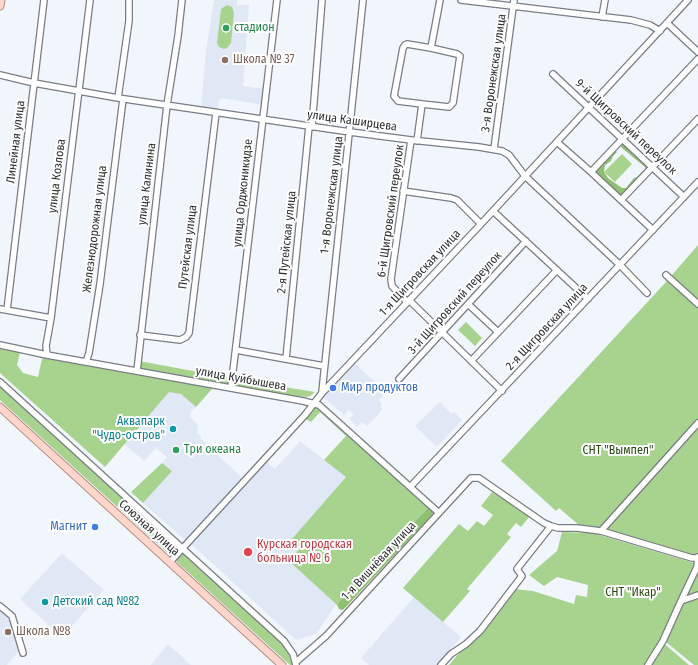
<!DOCTYPE html>
<meta charset="utf-8">
<style>
body{margin:0}
canvas{display:block;background:#f1f5fc}
</style>
<canvas width="698" height="665"></canvas>
<script>
const g = document.querySelector('canvas').getContext('2d');
g.lineJoin = 'round';
function fillPath(path, color) {
  g.fillStyle = color;
  g.fill(path, 'evenodd');
}
function shape(rows) {
  const path = new Path2D();
  for (const r of rows) {
    path.moveTo(r[0], r[1]);
    for (let i = 2; i < r.length; i += 2) path.lineTo(r[i], r[i + 1]);
  }
  return path;
}
function trace(path, color, width, dash) {
  g.strokeStyle = color;
  g.lineWidth = width;
  g.lineCap = dash ? 'butt' : 'round';
  g.setLineDash(dash || []);
  g.stroke(path);
}
function label(font, color, halo, rows, align = 'center') {
  g.font = font + ' "Fira Sans Condensed",sans-serif';
  g.lineWidth = 4;
  g.setLineDash([]);
  g.textBaseline = 'middle';
  g.strokeStyle = halo;
  g.fillStyle = color;
  for (const [text, x, y, turn = 0] of rows) {
    g.save();
    g.translate(x, y);
    g.rotate((+turn || 0) * Math.PI / 180);
    g.textAlign = isNaN(turn) ? turn : align;
    if (halo) g.strokeText(text, 0, 0);
    g.fillText(text, 0, 0);
    g.restore();
  }
}
fillPath(shape([
 [214,0,237,0,237,5,249,5,243,86,266,89,264,105,222,98,219,101,217,111,201,108,206,51],
 [354,363,386,392,379,400,382,404,380,406,383,409,367,426,362,422,357,427,349,419,354,414,349,410,344,415,323,397],
 [169,392,181,394,196,407,192,410,190,417,197,423,198,434,201,436,200,438,243,479,185,540,143,503,172,471,162,463,167,457,156,448,144,461,124,444],
 [440,402,452,414,454,412,462,420,437,447,415,426],
 [300,441,346,477,323,505,301,547,292,557,290,562,336,604,316,634,296,640,191,544,267,462,275,469],
 [62,553,104,590,62,637,20,599],
 [414,597,461,637,437,665,369,665,361,658],
 [0,607,10,616,21,648,7,665,0,665],
 [168,644,191,665,151,665]
]), '#e0e8f6');
fillPath(shape([
 [227,5,232,7,234,13,231,43,227,48,224,49,219,47,217,43,221,9],
 [622,154,632,164,615,182,604,172],
 [698,245,698,556,695,557,580,526,559,508,556,511,501,461,665,283],
 [466,322,482,338,475,346,458,330],
 [0,347,20,352,17,365,23,373,38,377,42,359,45,357,213,388,196,407,181,394,169,392,105,467,0,373],
 [139,361,231,378,230,383,226,385,142,369,139,366],
 [235,379,315,392,310,396,306,397,274,393,239,387,235,382],
 [0,386,178,548,173,556,169,554,0,400],
 [318,406,436,511,432,515,433,512,426,510,337,605,290,562,292,557,301,547,292,539,346,477,324,460,346,436,320,412,311,422,306,419,314,407],
 [162,463,172,471,143,503,131,492],
 [492,492,530,516,521,527,516,523,507,534,511,537,467,589,470,591,443,622,403,588,459,524,468,531,477,521,484,526,493,515,481,506],
 [562,532,593,533,694,563,696,565,661,641,689,665,449,665,514,589,533,591,574,604,576,595,587,597,588,585,557,577,544,586,529,575,557,551],
 [183,552,285,644,295,665,290,665,177,562,176,559],
 [698,573,698,665,694,665,666,642]
]), '#a7d38e');
fillPath(shape([
 [623,142,649,167,622,196,596,172,615,151,617,152,613,156,611,161,605,165,604,172,608,178,622,188,626,188,634,178,637,177,645,169,645,167,622,148,620,145],
 [429,509,433,512,432,515,344,609,342,610,339,609,337,605,340,601,426,510]
]), '#8fc071');
const minor = shape([
 [461,0,631,20,650,25,660,31],
 [602,17,605,0],
 [667,23,698,52],
 [553,74,684,197],
 [0,75,34,83,118,98,350,132,411,140,479,147,502,151,509,155,525,176,620,265,647,293],
 [118,98,129,21,129,0],
 [422,104,449,107,453,103,460,56,457,54,431,48,440,0],
 [312,127,322,0],
 [417,141,422,104,398,101,394,96,403,48,405,45,407,44,431,48],
 [557,142,591,172,653,230],
 [494,149,514,0],
 [591,172,698,59],
 [403,191,451,198,457,200,481,224],
 [621,200,698,119],
 [493,211,588,299],
 [666,275,698,304],
 [409,300,502,391],
 [407,302,392,286,391,279,411,140],
 [468,304,498,332],
 [0,309,51,318],
 [7,310,44,0],
 [140,335,180,340,186,337,189,333,216,113],
 [0,345,47,355,303,401,319,405,439,513],
 [236,350,324,366],
 [47,355,46,346,51,318,90,0],
 [286,359,309,126],
 [471,361,557,270],
 [86,362,89,353,100,284,123,99],
 [137,371,167,105,178,36,182,0],
 [399,379,526,241],
 [0,382,284,641,293,654,296,665],
 [231,388,277,0],
 [322,392,363,0],
 [411,486,698,182],
 [601,531,698,423],
 [170,562,305,415,322,393,481,224,688,0],
 [681,601,697,567,698,557],
 [0,606,12,616,23,653],
 [296,662,326,636,471,478,479,478,544,523,551,526,558,528,577,528,601,531,692,558,698,558],
 [441,665,451,654,466,644,480,631,522,576,517,569,551,526],
 [648,665,663,641,681,601,698,595]
]);
const major = shape([
 [0,6,1,0],
 [0,407,282,665]
]);
trace(minor, '#797d84', 8);
trace(major, '#b5897e', 9);
trace(minor, '#fff', 5.5);
trace(major, '#ffd6cb', 7);
for (const [x, y, r, color] of [
 [226,28,4,"#2e9e5b"],
 [225,60,4,"#8d6e63"],
 [333,388,4,"#3f7fe0"],
 [173,429,4,"#0f9aa8"],
 [176,450,4,"#2e9e5b"],
 [95,527,4,"#3f7fe0"],
 [248,552,5,"#e0444e"],
 [45,602,4,"#0f9aa8"],
 [8,632,4,"#8d6e63"]
]) {
  const dot = new Path2D();
  dot.arc(x, y, r, 0, 2 * Math.PI);
  g.fillStyle = color;
  g.fill(dot);
  trace(dot, '#fff', 1.5);
}
label('12px', '#27864d', '#fff', [
 ["стадион",234,28],
 ["Три океана",184,450]
], 'left');
label('12px', '#785e54', '#fff', [
 ["Школа № 37",233,60],
 ["Школа №8",16,632]
], 'left');
label('12px', '#2c2e30', '#fff', [
 ["3-я Воронежская улица",494,73,-82],
 ["улица Каширцева",352,121,8],
 ["9-й Щигровский переулок",626,127,43],
 ["Линейная улица",16,142,-83],
 ["улица Козлова",57,176,-83],
 ["улица Калинина",147,184,-83],
 ["улица Орджоникидзе",243,193,-84],
 ["1-я Воронежская улица",332,195,-83],
 ["6-й Щигровский переулок",391,211,-82],
 ["Железнодорожная улица",95,229,-83],
 ["2-я Путейская улица",287,242,-84],
 ["Путейская улица",188,247,-83],
 ["1-я Щигровская улица",420,273,-47],
 ["3-й Щигровский переулок",455,303,-48],
 ["2-я Щигровская улица",547,327,-47],
 ["улица Куйбышева",241,379,10],
 ["Союзная улица",149,528,42],
 ["1-я Вишнёвая улица",379,561,-47]
]);
label('12px', '#366cbe', '#fff', [
 ["Мир продуктов",341,388],
 ["Магнит",87,527,"right"]
], 'left');
label('12px', '#0d838f', '#fff', [
 ["Аквапарк",165,422],
 ["\"Чудо-остров\"",165,436],
 ["Детский сад №82",53,602,"left"]
], 'right');
label('12px', '#2c4c15', '#fff', [
 ["СНТ \"Вымпел\"",618,451],
 ["СНТ \"Икар\"",633,593]
]);
label('12px', '#be3a42', '#fff', [
 ["Курская городская",257,545],
 ["больница № 6",257,559]
], 'left');
</script>
